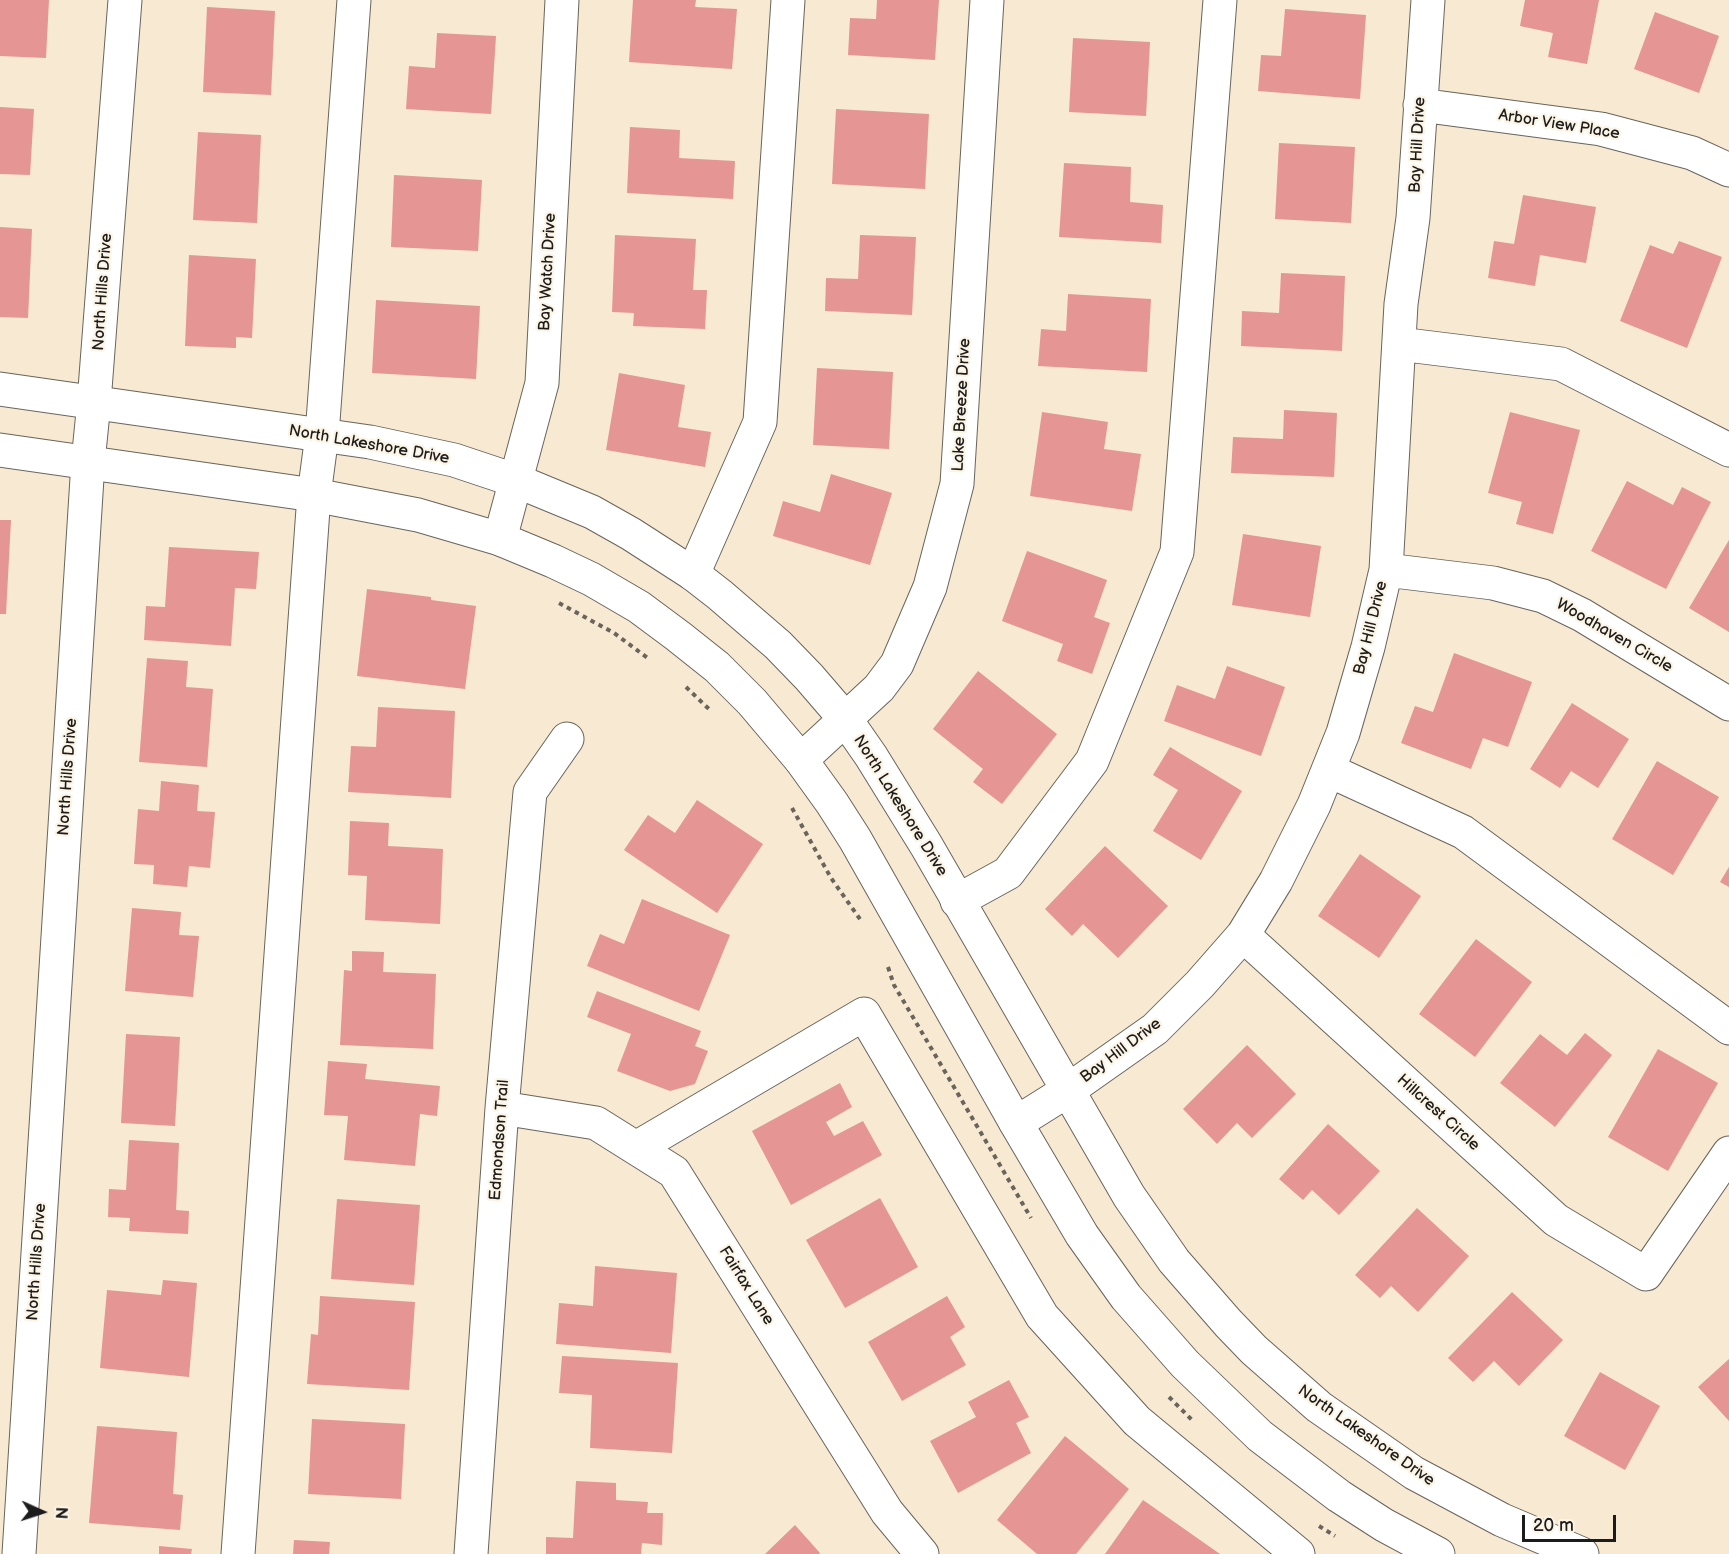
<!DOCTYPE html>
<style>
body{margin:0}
#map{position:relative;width:1729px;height:1554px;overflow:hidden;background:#f8e9d2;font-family:"Balsamiq Sans",sans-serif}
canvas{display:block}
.north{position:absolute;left:12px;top:1482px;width:60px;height:60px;-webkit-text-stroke:4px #fcf5e5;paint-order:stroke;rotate:93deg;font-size:16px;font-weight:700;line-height:24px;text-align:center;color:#1c1c1c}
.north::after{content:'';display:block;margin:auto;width:21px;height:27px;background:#1c1c1c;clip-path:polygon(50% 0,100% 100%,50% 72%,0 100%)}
.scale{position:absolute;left:1522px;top:1515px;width:94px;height:27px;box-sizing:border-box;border:3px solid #1c1c1c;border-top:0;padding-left:8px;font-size:18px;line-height:21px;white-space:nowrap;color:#1c1c1c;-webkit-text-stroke:4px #fcf5e5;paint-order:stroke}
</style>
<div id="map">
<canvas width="1729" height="1554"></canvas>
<div class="north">N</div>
<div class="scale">20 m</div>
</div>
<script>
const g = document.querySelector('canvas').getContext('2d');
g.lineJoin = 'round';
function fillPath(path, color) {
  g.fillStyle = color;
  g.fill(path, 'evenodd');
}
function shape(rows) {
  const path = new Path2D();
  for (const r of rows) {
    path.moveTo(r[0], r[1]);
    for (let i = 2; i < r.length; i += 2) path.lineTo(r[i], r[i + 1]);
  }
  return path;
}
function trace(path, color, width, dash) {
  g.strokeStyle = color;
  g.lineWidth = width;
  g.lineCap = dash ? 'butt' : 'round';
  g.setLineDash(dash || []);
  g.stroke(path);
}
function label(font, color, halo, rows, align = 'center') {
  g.font = font + ' "Balsamiq Sans",sans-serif';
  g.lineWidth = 4.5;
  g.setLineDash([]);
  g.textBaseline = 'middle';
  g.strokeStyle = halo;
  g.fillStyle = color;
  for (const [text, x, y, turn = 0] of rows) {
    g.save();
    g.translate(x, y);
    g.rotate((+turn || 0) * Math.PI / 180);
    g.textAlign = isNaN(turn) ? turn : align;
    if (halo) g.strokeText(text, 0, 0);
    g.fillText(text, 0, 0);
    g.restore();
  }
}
fillPath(shape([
 [0,0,49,0,46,58,0,56],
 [633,0,696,0,695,7,737,9,732,69,629,62],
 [877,0,939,0,935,60,848,55,850,18,876,19],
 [1525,0,1599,0,1587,64,1548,57,1553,33,1520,26],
 [207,7,275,11,271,95,203,92],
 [1285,9,1366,15,1360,99,1258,91,1261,55,1281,56],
 [1655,12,1719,36,1699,93,1634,69],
 [437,33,496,36,491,114,406,109,409,66,435,68],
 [1073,38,1150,42,1146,116,1069,112],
 [0,107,34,109,30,175,0,174],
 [836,109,929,114,925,189,832,184],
 [630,127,680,130,679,158,735,161,733,199,627,193],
 [198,132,261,135,257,223,193,220],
 [1279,143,1355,147,1351,223,1275,219],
 [1064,163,1131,167,1130,202,1163,205,1161,243,1059,237],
 [394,175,482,180,478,251,391,247],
 [1523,195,1596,207,1586,263,1540,255,1535,286,1488,278,1494,241,1514,244],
 [0,227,32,229,28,318,0,317],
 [615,235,696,239,693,290,707,290,705,329,633,326,634,313,612,312],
 [860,235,916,237,912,315,825,311,826,278,858,279],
 [1679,241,1722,257,1687,348,1620,321,1650,245,1673,254],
 [189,255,256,259,252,338,236,337,236,348,185,346],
 [1281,273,1345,276,1342,351,1241,346,1242,311,1279,313],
 [1068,294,1151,299,1147,372,1038,366,1041,329,1066,331],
 [376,300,480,306,476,379,372,373],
 [817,368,893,372,889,449,813,445],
 [619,373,685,385,678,427,711,432,705,467,606,450],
 [1284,410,1337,413,1334,477,1231,473,1233,437,1283,439],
 [1042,412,1108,422,1104,449,1141,454,1132,511,1030,496],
 [1510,412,1580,430,1553,534,1516,524,1522,502,1488,493],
 [831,474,892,493,870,565,773,536,783,501,820,512],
 [1627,481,1673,505,1682,487,1711,502,1666,589,1591,551],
 [0,520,11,520,6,614,0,614],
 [1243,534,1321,546,1310,617,1232,605],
 [1729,540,1729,632,1689,608],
 [169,547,259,552,256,589,235,588,231,646,144,640,146,606,165,607],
 [1027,551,1107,580,1094,617,1110,623,1092,674,1057,661,1063,644,1002,621],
 [367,589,431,597,431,600,476,606,465,689,357,676],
 [1454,653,1532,682,1508,747,1483,738,1471,769,1401,743,1415,706,1433,712],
 [147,658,188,661,186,687,213,689,207,767,139,762],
 [1227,666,1285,687,1261,756,1164,721,1177,685,1215,699],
 [978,671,1057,734,1002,804,973,782,983,769,933,729],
 [1572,703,1629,739,1598,788,1571,771,1560,788,1530,769],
 [378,707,455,711,451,798,348,792,351,746,376,747],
 [1170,747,1242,791,1201,860,1153,831,1178,790,1153,775],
 [1657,761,1719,797,1673,875,1612,839],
 [161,781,199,785,197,811,215,812,210,868,189,866,187,887,153,884,154,865,134,864,138,809,159,811],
 [697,800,763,844,717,913,624,850,648,815,675,833],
 [350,821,389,823,388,846,443,849,440,924,365,920,367,876,348,875],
 [1105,846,1168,906,1118,958,1083,924,1072,936,1045,909],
 [1360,854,1421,896,1379,958,1318,916],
 [1729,867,1729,887,1720,882],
 [642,899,730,935,699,1011,587,966,600,934,624,944],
 [132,908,181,912,179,935,199,936,193,997,125,991],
 [1476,939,1532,982,1475,1057,1419,1014],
 [352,951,384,952,383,972,436,974,433,1049,340,1045,344,970,352,971],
 [597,991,701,1031,695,1046,708,1051,695,1084,670,1091,617,1071,631,1034,587,1017],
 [1585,1033,1612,1055,1555,1127,1500,1083,1540,1034,1567,1055],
 [126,1034,180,1037,175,1126,121,1123],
 [1247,1045,1296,1094,1252,1138,1237,1123,1217,1144,1183,1109],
 [1658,1049,1718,1083,1668,1171,1608,1137],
 [328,1061,367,1064,365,1079,440,1086,437,1116,420,1114,415,1166,344,1160,348,1116,324,1115],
 [840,1083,852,1107,826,1122,834,1136,863,1121,882,1155,791,1205,752,1131],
 [1328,1124,1380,1171,1339,1215,1312,1190,1303,1200,1279,1179],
 [129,1140,179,1143,176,1210,189,1211,188,1234,129,1231,130,1218,108,1217,109,1189,126,1190],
 [880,1198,918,1267,845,1308,806,1240],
 [337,1199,420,1205,414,1285,331,1279],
 [1417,1208,1469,1256,1418,1312,1391,1286,1380,1298,1355,1275],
 [595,1266,677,1273,671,1353,556,1344,559,1303,593,1306],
 [163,1280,197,1283,189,1377,100,1368,107,1290,161,1295],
 [1512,1292,1563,1340,1519,1386,1494,1361,1473,1382,1448,1358],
 [320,1296,415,1302,409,1390,307,1384,311,1334,318,1335],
 [947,1296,965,1327,950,1337,966,1365,902,1401,868,1342],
 [562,1356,678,1363,672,1453,590,1448,592,1395,559,1393],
 [1729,1359,1729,1421,1698,1387],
 [1600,1372,1660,1406,1625,1470,1564,1436],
 [1009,1380,1029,1417,1016,1423,1031,1453,958,1493,930,1441,976,1417,968,1402],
 [312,1419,405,1424,401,1499,308,1494],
 [97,1426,177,1432,173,1494,183,1495,180,1530,89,1523],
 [1065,1436,1129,1489,1076,1554,1037,1554,997,1520],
 [576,1481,616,1483,616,1500,648,1502,647,1513,663,1513,662,1545,642,1543,641,1554,546,1554,546,1537,573,1538],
 [1143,1500,1220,1554,1105,1554],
 [795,1525,820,1553,819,1554,765,1554],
 [294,1540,330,1542,329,1554,293,1554],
 [159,1546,192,1549,191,1554,159,1554]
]), '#e59594');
const minor = shape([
 [1420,105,1601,129,1692,153,1729,170],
 [1399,344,1561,364,1729,450],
 [500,539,542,383,562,0],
 [1386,570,1493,583,1543,596,1582,615,1729,704],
 [693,574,760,422,788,0],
 [801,760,879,688,897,664,930,587,957,484,987,0],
 [1328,770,1463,832,1729,1028],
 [957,901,1008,873,1092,761,1177,552,1220,0],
 [1243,935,1556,1220,1646,1274,1729,1153],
 [502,1108,596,1123,674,1172,887,1512,922,1554],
 [1016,1123,1067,1091,1155,1029,1200,984,1243,935,1276,881,1314,805,1343,733,1368,647,1386,570,1401,304,1413,218,1428,0],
 [636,1148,864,1014,1042,1316,1137,1421,1298,1554],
 [19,1554,88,462,94,402,125,0],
 [238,1554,314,495,322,435,354,0],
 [471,1554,502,1108,530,792,567,739]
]);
const major = shape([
 [0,389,370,442,454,460,517,481,592,512,631,534,693,574,720,595,778,645,809,677,846,720,871,756,926,845,1129,1196,1174,1261,1228,1323,1254,1350,1319,1407,1414,1473,1502,1520,1582,1554],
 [0,450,314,495,418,515,500,539,553,561,591,579,639,607,678,636,717,667,752,702,801,760,832,803,855,839,1016,1123,1082,1235,1126,1297,1185,1364,1260,1436,1339,1496,1384,1525,1438,1554]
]);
trace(minor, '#69645c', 35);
trace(major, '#69645c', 35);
trace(shape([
 [559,603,614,633,649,659],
 [686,687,711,711],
 [792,808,831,878,862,922],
 [888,967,894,985,1031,1218],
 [1169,1397,1193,1421],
 [1319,1526,1335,1536]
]), '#69645c', 4, [4.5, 4.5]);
trace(minor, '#fff', 33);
trace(major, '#fff', 33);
label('16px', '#1c1c1c', '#fcf5e5', [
 ["Arbor View Place",1559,125,9],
 ["Bay Hill Drive",1418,145,-87],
 ["Bay Watch Drive",548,272,-87],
 ["North Hills Drive",103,292,-86],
 ["Lake Breeze Drive",962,405,-87],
 ["North Lakeshore Drive",369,445,10],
 ["Bay Hill Drive",1371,628,-76],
 ["Woodhaven Circle",1614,636,30],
 ["North Hills Drive",68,777,-86],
 ["North Lakeshore Drive",900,806,58],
 ["Bay Hill Drive",1121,1051,-37],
 ["Hillcrest Circle",1438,1113,42],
 ["Edmondson Trail",500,1140,-86],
 ["North Hills Drive",37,1262,-86],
 ["Fairfax Lane",746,1286,58],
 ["North Lakeshore Drive",1366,1436,35]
]);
</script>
